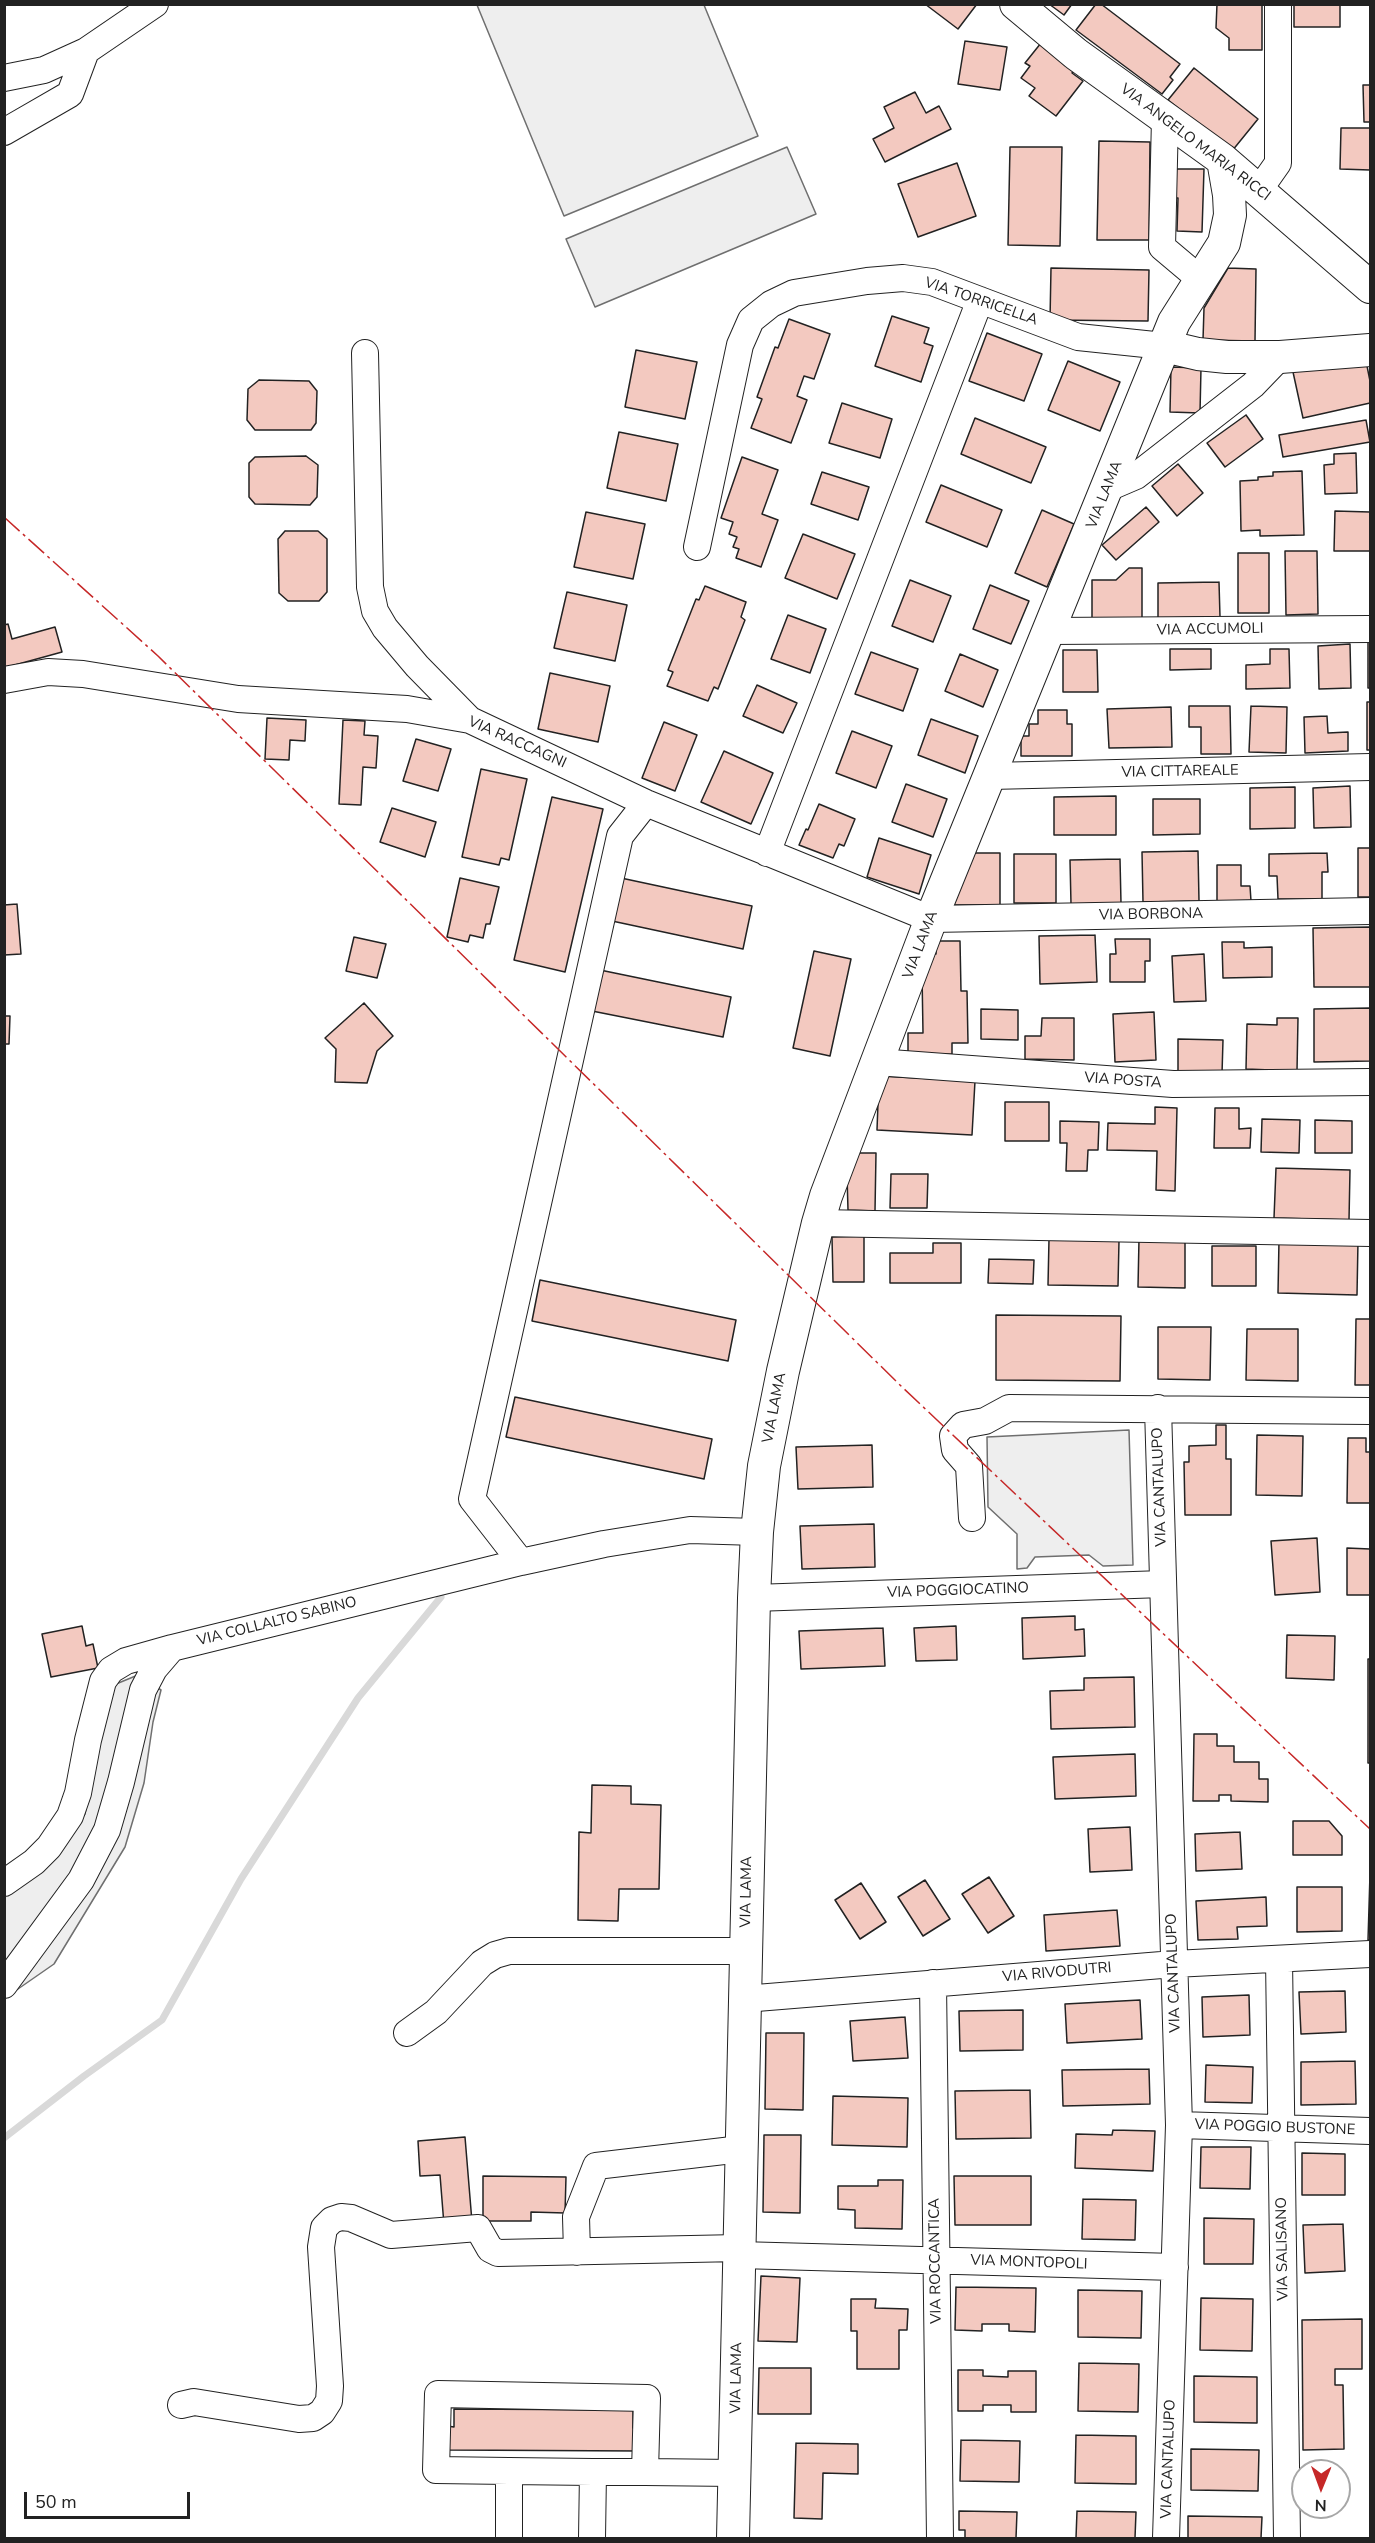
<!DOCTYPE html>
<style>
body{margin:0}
#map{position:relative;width:1375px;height:2543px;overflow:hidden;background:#fff;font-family:"Nunito Sans",sans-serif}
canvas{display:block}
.frame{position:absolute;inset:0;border:6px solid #222;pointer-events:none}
.north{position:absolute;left:1291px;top:2459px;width:60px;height:60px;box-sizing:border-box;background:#fff;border:2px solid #a7a7a7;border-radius:50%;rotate:181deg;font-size:16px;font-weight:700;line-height:24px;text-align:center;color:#222}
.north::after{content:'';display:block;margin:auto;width:21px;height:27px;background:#c62828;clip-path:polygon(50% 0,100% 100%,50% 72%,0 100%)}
.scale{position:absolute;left:24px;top:2492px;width:166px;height:27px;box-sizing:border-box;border:3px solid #222;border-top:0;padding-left:8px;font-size:18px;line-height:21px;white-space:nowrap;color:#222;-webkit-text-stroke:4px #fff;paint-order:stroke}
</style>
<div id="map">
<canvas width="1375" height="2543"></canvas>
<div class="frame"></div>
<div class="north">N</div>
<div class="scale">50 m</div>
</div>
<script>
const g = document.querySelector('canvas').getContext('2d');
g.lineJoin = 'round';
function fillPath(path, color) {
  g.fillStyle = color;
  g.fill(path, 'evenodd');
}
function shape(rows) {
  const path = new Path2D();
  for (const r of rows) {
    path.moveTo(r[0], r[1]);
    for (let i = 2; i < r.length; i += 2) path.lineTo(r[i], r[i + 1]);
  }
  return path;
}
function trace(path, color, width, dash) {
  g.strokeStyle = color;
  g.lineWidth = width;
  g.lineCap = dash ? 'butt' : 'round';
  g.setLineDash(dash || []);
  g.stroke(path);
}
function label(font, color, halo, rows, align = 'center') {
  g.font = font + ' "Nunito Sans",sans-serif';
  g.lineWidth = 4.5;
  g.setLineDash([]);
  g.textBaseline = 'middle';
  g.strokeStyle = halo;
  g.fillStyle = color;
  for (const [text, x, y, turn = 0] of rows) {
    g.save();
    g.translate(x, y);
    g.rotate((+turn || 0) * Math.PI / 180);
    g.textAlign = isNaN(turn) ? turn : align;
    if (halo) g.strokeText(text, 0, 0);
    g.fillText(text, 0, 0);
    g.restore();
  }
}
const green = shape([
 [477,5,704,5,758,136,564,216,477,5],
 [787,147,816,214,595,307,566,239,787,147],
 [1129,1430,1133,1565,1103,1566,1089,1555,1035,1557,1027,1568,1017,1569,1017,1534,988,1507,987,1437,1129,1430],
 [138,1675,161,1690,153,1722,144,1783,125,1847,54,1964,5,1998,4,1865,28,1874,56,1851,85,1814,106,1705,116,1684,138,1675]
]);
fillPath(green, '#eee');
trace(green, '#6f6f6f', 1.5);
trace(shape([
 [4,2138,84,2076,162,2020,241,1879,358,1698,441,1597]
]), '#d9d9d9', 7);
const building = shape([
 [925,4,977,4,958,29,925,4],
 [1049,4,1072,4,1064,15,1049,4],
 [1096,4,1101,4,1180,64,1170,77,1173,80,1162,94,1076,30,1096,4],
 [1217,4,1262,4,1262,50,1229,50,1229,38,1216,28,1217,4],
 [1294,4,1340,4,1340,27,1294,27,1294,4],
 [965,41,1007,47,1000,90,958,84,965,41],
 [1041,43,1075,69,1072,73,1083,81,1056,116,1029,96,1035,88,1021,78,1030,66,1025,63,1041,43],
 [1194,68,1258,119,1232,151,1168,100,1194,68],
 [1363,85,1370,85,1370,122,1364,122,1363,85],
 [915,92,926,113,939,106,951,129,885,162,873,139,894,128,884,107,915,92],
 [1341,128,1370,128,1370,170,1340,169,1341,128],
 [1099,141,1150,142,1149,240,1097,240,1099,141],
 [1010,147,1062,147,1060,246,1008,245,1010,147],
 [957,163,976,216,918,237,898,184,957,163],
 [1176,169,1204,169,1202,232,1177,231,1178,198,1171,198,1176,169],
 [1051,268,1149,270,1148,321,1050,320,1051,268],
 [1228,268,1256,269,1255,341,1203,340,1204,308,1228,268],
 [892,316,929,328,924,343,933,346,921,382,875,366,892,316],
 [789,319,830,334,814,379,804,376,797,396,807,400,791,443,751,428,762,399,757,397,775,347,778,348,789,319],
 [987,333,1042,354,1024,401,969,381,987,333],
 [636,350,697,362,685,419,625,407,636,350],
 [1365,356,1370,381,1370,403,1303,418,1293,372,1365,356],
 [1068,361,1120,382,1100,431,1048,410,1068,361],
 [1171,367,1201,368,1200,413,1170,412,1171,367],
 [259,380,309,381,317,391,316,423,311,430,255,430,247,420,248,389,259,380],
 [842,403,892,419,880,458,829,443,842,403],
 [1246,415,1263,439,1225,467,1207,443,1246,415],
 [975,418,1046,447,1031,483,961,454,975,418],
 [1366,420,1370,442,1283,457,1279,435,1366,420],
 [619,432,678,444,666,501,607,488,619,432],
 [1356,453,1357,493,1325,494,1324,465,1334,464,1334,454,1356,453],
 [306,456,318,465,317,497,310,505,255,504,249,497,249,463,255,457,306,456],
 [742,457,778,470,762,514,778,520,761,567,736,558,739,549,733,547,737,537,729,534,733,522,721,518,742,457],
 [1178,464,1203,493,1177,516,1152,486,1178,464],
 [1302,471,1304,535,1260,536,1260,530,1241,531,1240,481,1258,480,1258,477,1273,476,1273,472,1302,471],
 [822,472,869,487,858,520,811,504,822,472],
 [941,485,1002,510,987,547,926,522,941,485],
 [1146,507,1159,522,1116,560,1102,545,1146,507],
 [1042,510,1074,524,1047,587,1015,573,1042,510],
 [1335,511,1370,512,1370,551,1334,551,1335,511],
 [586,512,645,524,633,579,574,567,586,512],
 [285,531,318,531,327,539,327,592,319,601,288,601,279,593,278,539,285,531],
 [803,534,855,554,837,599,785,578,803,534],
 [1285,551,1317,551,1318,614,1286,615,1285,551],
 [1238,553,1269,553,1269,613,1238,613,1238,553],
 [1129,568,1142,568,1142,621,1092,621,1092,580,1116,580,1129,568],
 [910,580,951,596,933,642,892,626,910,580],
 [1219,582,1220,617,1158,618,1158,583,1219,582],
 [990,585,1029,601,1011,644,973,629,990,585],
 [705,586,746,602,741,617,745,620,718,689,714,687,708,701,667,686,673,672,668,670,696,599,699,600,705,586],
 [567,592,627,605,615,661,554,648,567,592],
 [788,615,826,629,810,673,771,659,788,615],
 [8,624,12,639,55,627,62,652,4,668,4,625,8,624],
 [1368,640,1370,640,1370,688,1368,688,1368,640],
 [1350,644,1351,688,1319,689,1318,646,1350,644],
 [1170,649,1211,649,1211,669,1170,670,1170,649],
 [1270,649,1289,649,1290,688,1246,689,1246,665,1270,664,1270,649],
 [1063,650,1097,650,1098,692,1063,692,1063,650],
 [871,652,918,669,903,711,855,694,871,652],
 [960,654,998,670,983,707,945,691,960,654],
 [550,673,610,686,598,742,538,729,550,673],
 [757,685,797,703,783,733,743,716,757,685],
 [1367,702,1370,702,1370,750,1367,750,1367,702],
 [1189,706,1230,706,1231,754,1201,754,1201,727,1189,727,1189,706],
 [1251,706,1287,707,1286,753,1249,752,1251,706],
 [1171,707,1172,747,1109,748,1107,709,1171,707],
 [1038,710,1067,710,1067,724,1072,724,1072,756,1021,756,1021,736,1029,736,1029,724,1038,724,1038,710],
 [1327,716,1328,733,1348,732,1348,751,1305,753,1304,717,1327,716],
 [267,718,306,720,305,741,290,740,289,760,265,759,267,718],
 [931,719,978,736,965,773,918,755,931,719],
 [343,720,365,721,364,735,378,736,376,768,363,767,361,805,339,804,343,720],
 [664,722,697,735,675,791,642,778,664,722],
 [852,731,892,746,876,788,836,773,852,731],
 [416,739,451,749,438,791,403,781,416,739],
 [724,751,773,773,751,824,701,802,724,751],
 [481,769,527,779,509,860,501,858,499,865,462,857,481,769],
 [906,784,947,799,933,837,892,822,906,784],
 [1350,786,1351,827,1314,828,1313,788,1350,786],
 [1295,787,1295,828,1250,829,1250,788,1295,787],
 [1116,796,1116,835,1054,835,1054,797,1116,796],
 [552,797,603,809,565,972,514,960,552,797],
 [1153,799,1200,799,1200,834,1153,835,1153,799],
 [819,804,855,819,844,846,839,844,833,858,799,845,806,829,808,830,819,804],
 [392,808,436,822,425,857,380,842,392,808],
 [879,838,931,855,919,894,867,877,879,838],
 [1358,848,1370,848,1370,897,1358,897,1358,848],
 [1198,851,1199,901,1143,902,1142,852,1198,851],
 [970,853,1000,853,1000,905,951,905,970,853],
 [1327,853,1328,872,1322,872,1322,899,1278,899,1277,876,1269,876,1269,854,1327,853],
 [1014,854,1056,854,1056,903,1014,903,1014,854],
 [1120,859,1121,903,1071,904,1070,860,1120,859],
 [1217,865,1241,865,1241,886,1250,886,1251,901,1217,901,1217,865],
 [460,878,499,887,490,924,486,924,483,938,470,935,468,942,447,937,460,878],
 [621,878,752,906,743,949,612,921,621,878],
 [17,904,21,954,4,955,4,905,17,904],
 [1370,927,1370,987,1314,987,1313,928,1370,927],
 [1095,935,1097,982,1040,984,1039,936,1095,935],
 [354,937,386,944,377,978,346,971,354,937],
 [1115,939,1150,939,1150,961,1145,961,1145,982,1110,982,1110,954,1116,954,1115,939],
 [936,941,960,941,961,991,967,991,968,1043,952,1043,952,1054,908,1055,908,1033,923,1033,922,974,927,954,936,954,936,941],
 [1222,942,1244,942,1244,948,1272,947,1272,977,1223,978,1222,942],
 [814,951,851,959,830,1056,793,1048,814,951],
 [1204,954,1206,1001,1174,1002,1172,956,1204,954],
 [600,970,731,997,723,1037,592,1011,600,970],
 [364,1003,393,1036,377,1051,367,1083,335,1082,336,1049,325,1038,364,1003],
 [1370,1008,1370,1061,1314,1062,1314,1009,1370,1008],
 [981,1009,1018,1010,1018,1040,981,1039,981,1009],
 [1154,1012,1156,1060,1115,1062,1113,1014,1154,1012],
 [4,1016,10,1016,9,1044,4,1044,4,1016],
 [1042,1018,1074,1018,1074,1060,1025,1059,1025,1036,1041,1036,1042,1018],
 [1277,1018,1298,1018,1297,1071,1246,1069,1247,1024,1277,1025,1277,1018],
 [1178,1039,1223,1040,1222,1074,1178,1073,1178,1039],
 [879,1076,975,1081,972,1135,877,1130,879,1076],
 [1005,1102,1049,1102,1049,1141,1005,1141,1005,1102],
 [1155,1107,1177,1108,1175,1191,1156,1190,1157,1151,1107,1150,1108,1123,1155,1124,1155,1107],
 [1215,1108,1239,1108,1239,1129,1251,1128,1250,1148,1214,1148,1215,1108],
 [1262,1119,1300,1120,1299,1153,1261,1152,1262,1119],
 [1315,1120,1352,1121,1352,1153,1315,1153,1315,1120],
 [1060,1121,1099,1122,1098,1150,1088,1150,1087,1171,1066,1171,1067,1143,1060,1143,1060,1121],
 [859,1153,876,1153,875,1211,848,1210,847,1175,859,1153],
 [1276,1168,1350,1170,1349,1220,1274,1218,1276,1168],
 [891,1174,928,1174,927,1208,890,1208,891,1174],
 [864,1236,864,1282,833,1282,832,1237,864,1236],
 [1049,1239,1119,1241,1118,1286,1048,1285,1049,1239],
 [1139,1239,1185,1240,1185,1288,1138,1287,1139,1239],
 [1279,1240,1358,1241,1357,1295,1278,1293,1279,1240],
 [933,1243,961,1243,961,1283,890,1283,890,1253,933,1253,933,1243],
 [1212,1246,1256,1246,1256,1286,1212,1286,1212,1246],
 [989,1259,1034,1260,1033,1284,988,1283,989,1259],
 [540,1280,736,1320,728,1361,532,1321,540,1280],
 [996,1315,1121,1316,1120,1381,996,1380,996,1315],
 [1356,1319,1370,1319,1370,1385,1355,1385,1356,1319],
 [1158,1327,1211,1327,1210,1380,1158,1379,1158,1327],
 [1247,1329,1298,1329,1298,1381,1246,1380,1247,1329],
 [515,1397,712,1439,704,1479,506,1437,515,1397],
 [1216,1425,1226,1425,1226,1459,1231,1459,1231,1515,1185,1515,1184,1462,1189,1462,1189,1446,1216,1445,1216,1425],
 [1257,1435,1303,1436,1302,1496,1256,1495,1257,1435],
 [1348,1438,1366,1438,1366,1452,1370,1452,1370,1503,1347,1503,1348,1438],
 [872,1445,873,1487,798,1489,796,1447,872,1445],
 [874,1524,875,1567,802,1569,800,1526,874,1524],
 [1317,1538,1320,1592,1275,1595,1271,1541,1317,1538],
 [1347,1548,1370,1549,1370,1595,1347,1595,1347,1548],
 [1075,1616,1075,1630,1084,1629,1085,1656,1023,1659,1022,1618,1075,1616],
 [82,1626,86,1646,93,1644,98,1668,51,1677,42,1634,82,1626],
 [956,1626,957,1660,916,1661,914,1628,956,1626],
 [883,1628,885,1666,801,1669,799,1631,883,1628],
 [1287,1635,1335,1636,1334,1680,1286,1678,1287,1635],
 [1368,1659,1370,1659,1370,1763,1368,1763,1368,1659],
 [1134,1677,1135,1727,1051,1729,1050,1691,1084,1690,1084,1678,1134,1677],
 [1194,1734,1217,1734,1217,1746,1234,1746,1234,1762,1259,1762,1259,1779,1268,1779,1268,1802,1231,1801,1231,1795,1219,1795,1219,1801,1193,1801,1194,1734],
 [1135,1754,1136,1796,1055,1799,1053,1757,1135,1754],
 [592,1785,631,1786,631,1804,661,1805,659,1889,619,1889,618,1921,578,1920,579,1832,591,1833,592,1785],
 [1293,1821,1329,1821,1342,1836,1342,1855,1293,1855,1293,1821],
 [1130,1827,1132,1870,1090,1872,1088,1829,1130,1827],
 [1240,1832,1242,1869,1196,1871,1195,1834,1240,1832],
 [1370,1874,1370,1940,1368,1940,1370,1874],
 [989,1877,1014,1916,988,1933,962,1894,989,1877],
 [925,1880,950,1919,923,1936,898,1897,925,1880],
 [861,1883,886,1922,860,1939,835,1900,861,1883],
 [1297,1887,1342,1887,1342,1931,1297,1932,1297,1887],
 [1266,1897,1267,1926,1237,1927,1238,1939,1198,1940,1196,1901,1266,1897],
 [1117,1910,1120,1946,1046,1951,1044,1915,1117,1910],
 [1345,1991,1346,2032,1301,2034,1299,1992,1345,1991],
 [1249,1995,1250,2035,1203,2037,1202,1997,1249,1995],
 [1140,2000,1142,2039,1067,2043,1065,2004,1140,2000],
 [1023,2010,1023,2050,960,2051,959,2011,1023,2010],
 [905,2017,908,2058,853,2061,850,2021,905,2017],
 [766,2033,804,2033,803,2110,765,2109,766,2033],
 [1355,2061,1356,2104,1301,2105,1301,2062,1355,2061],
 [1206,2065,1253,2067,1252,2103,1205,2102,1206,2065],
 [1149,2069,1150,2104,1063,2106,1062,2070,1149,2069],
 [1030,2090,1031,2138,956,2139,955,2091,1030,2090],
 [833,2096,908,2098,907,2147,832,2145,833,2096],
 [1113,2130,1155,2131,1153,2171,1075,2168,1076,2134,1112,2135,1113,2130],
 [764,2135,801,2135,800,2213,763,2212,764,2135],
 [465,2137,472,2222,444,2225,440,2175,420,2176,418,2141,465,2137],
 [1201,2147,1251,2147,1250,2189,1200,2188,1201,2147],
 [1302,2153,1345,2154,1345,2195,1302,2195,1302,2153],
 [483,2176,566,2177,565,2213,531,2212,531,2221,483,2221,483,2176],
 [954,2176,1031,2176,1031,2225,955,2225,954,2176],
 [878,2180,903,2180,902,2229,855,2228,855,2210,838,2209,838,2186,878,2186,878,2180],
 [1083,2199,1136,2200,1135,2240,1082,2239,1083,2199],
 [1204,2218,1254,2219,1253,2264,1204,2264,1204,2218],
 [1343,2224,1345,2271,1305,2273,1303,2225,1343,2224],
 [761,2276,800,2278,797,2342,758,2341,761,2276],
 [956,2287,1036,2288,1035,2332,1009,2331,1009,2324,982,2324,982,2331,955,2330,956,2287],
 [1078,2290,1142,2291,1141,2338,1078,2337,1078,2290],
 [1201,2298,1253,2299,1252,2351,1200,2350,1201,2298],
 [851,2299,876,2299,875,2308,908,2309,907,2330,899,2330,899,2369,857,2369,857,2331,851,2331,851,2299],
 [1362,2319,1362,2369,1335,2369,1335,2385,1343,2385,1344,2449,1303,2450,1302,2320,1362,2319],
 [1079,2363,1139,2364,1138,2412,1078,2411,1079,2363],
 [759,2368,811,2368,811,2414,758,2414,759,2368],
 [958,2370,983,2370,983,2376,1008,2377,1008,2371,1036,2371,1036,2412,1011,2412,1011,2405,983,2405,983,2411,958,2411,958,2370],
 [1194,2376,1257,2377,1257,2423,1194,2422,1194,2376],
 [454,2409,633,2410,633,2428,640,2428,640,2451,447,2450,447,2426,454,2427,454,2409],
 [1076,2435,1136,2436,1136,2484,1075,2483,1076,2435],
 [961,2440,1020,2441,1019,2482,960,2481,961,2440],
 [796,2443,858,2444,858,2474,823,2473,822,2519,794,2518,796,2443],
 [1191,2449,1259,2450,1258,2491,1191,2490,1191,2449],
 [959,2511,1017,2512,1016,2538,965,2538,965,2530,959,2530,959,2511],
 [1077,2511,1136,2512,1135,2538,1076,2538,1077,2511],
 [1188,2516,1262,2517,1261,2538,1188,2538,1188,2516]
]);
fillPath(building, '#f3c9c0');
trace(building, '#222', 1.5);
const minor = shape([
 [4,78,44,70,86,51,155,4],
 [1165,118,1162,247,1200,279],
 [4,132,70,94,86,51],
 [1259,190,1278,163,1278,4],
 [365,353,370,587,375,611,385,628,417,666,470,720],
 [1108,488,1136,476,1253,385,1280,357],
 [697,547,740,345,751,320,771,304,794,293,867,281,903,278,932,282,1078,337,1164,346],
 [1049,631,1370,629],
 [4,680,48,672,83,674,238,699,407,709,470,720,646,803,931,919,1370,911],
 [990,776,1370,767],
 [767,853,980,300],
 [877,1062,1173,1084,1370,1082],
 [818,1223,1370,1233],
 [1158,1408,1179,2125,1166,2538],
 [972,1518,969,1466,955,1450,953,1436,963,1425,985,1421,1009,1408,1370,1411],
 [521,1562,472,1499,620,836,646,803],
 [754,1598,1163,1584],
 [4,1883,34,1862,49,1847,70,1816,78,1793,88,1740,103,1681,111,1670,126,1661,172,1648],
 [1279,1959,1287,2538],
 [933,1983,940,2538],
 [4,1985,81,1880,107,1830,121,1782,143,1690,154,1669,172,1648,521,1562,604,1544,690,1530,757,1532],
 [744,1999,1174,1964,1370,1954],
 [407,2033,436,2012,482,1963,495,1955,509,1951,745,1951],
 [1179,2125,1370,2131],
 [577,2252,576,2217,596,2166,741,2149],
 [739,2255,1175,2267],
 [181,2405,194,2402,299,2419,313,2418,322,2412,329,2401,330,2386,321,2247,324,2228,332,2220,341,2217,351,2218,391,2235,478,2228,490,2249,498,2253,739,2248],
 [645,2472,647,2398,438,2394,436,2470,509,2471,593,2472,645,2472,735,2473],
 [509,2538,509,2471],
 [592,2538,593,2472]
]);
const major = shape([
 [1016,4,1076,54,1223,160,1370,287],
 [1164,346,1198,354,1227,357,1280,357,1370,350],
 [733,2538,754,1598,757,1532,764,1466,783,1371,818,1223,826,1196,931,919,1174,322,1224,243,1230,215,1229,195,1223,160]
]);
trace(minor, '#222', 28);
trace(major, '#222', 34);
trace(minor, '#fff', 26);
trace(major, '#fff', 32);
trace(shape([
 [4,517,158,656,901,1386,1370,1829]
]), '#c62828', 1.5, [21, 4.5, 3, 4.5]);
label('15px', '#222', '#fff', [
 ["VIA ANGELO MARIA RICCI",1195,143,37],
 ["VIA TORRICELLA",981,302,19],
 ["VIA LAMA",1105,495,-68],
 ["VIA ACCUMOLI",1210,630,-1],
 ["VIA RACCAGNI",517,743,24],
 ["VIA CITTAREALE",1180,772,-1],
 ["VIA BORBONA",1151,915,-1],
 ["VIA LAMA",921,945,-69],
 ["VIA POSTA",1123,1081,4],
 ["VIA LAMA",775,1408,-79],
 ["VIA CANTALUPO",1160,1487,-92],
 ["VIA POGGIOCATINO",958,1591,-2],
 ["VIA COLLALTO SABINO",277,1622,-14],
 ["VIA LAMA",747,1892,-89],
 ["VIA RIVODUTRI",1057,1973,-5],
 ["VIA CANTALUPO",1174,1973,-92],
 ["VIA POGGIO BUSTONE",1275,2128,2],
 ["VIA SALISANO",1283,2249,-91],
 ["VIA ROCCANTICA",936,2261,-91],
 ["VIA MONTOPOLI",1029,2263,2],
 ["VIA LAMA",737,2378,-89],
 ["VIA CANTALUPO",1169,2459,-88]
]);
</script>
